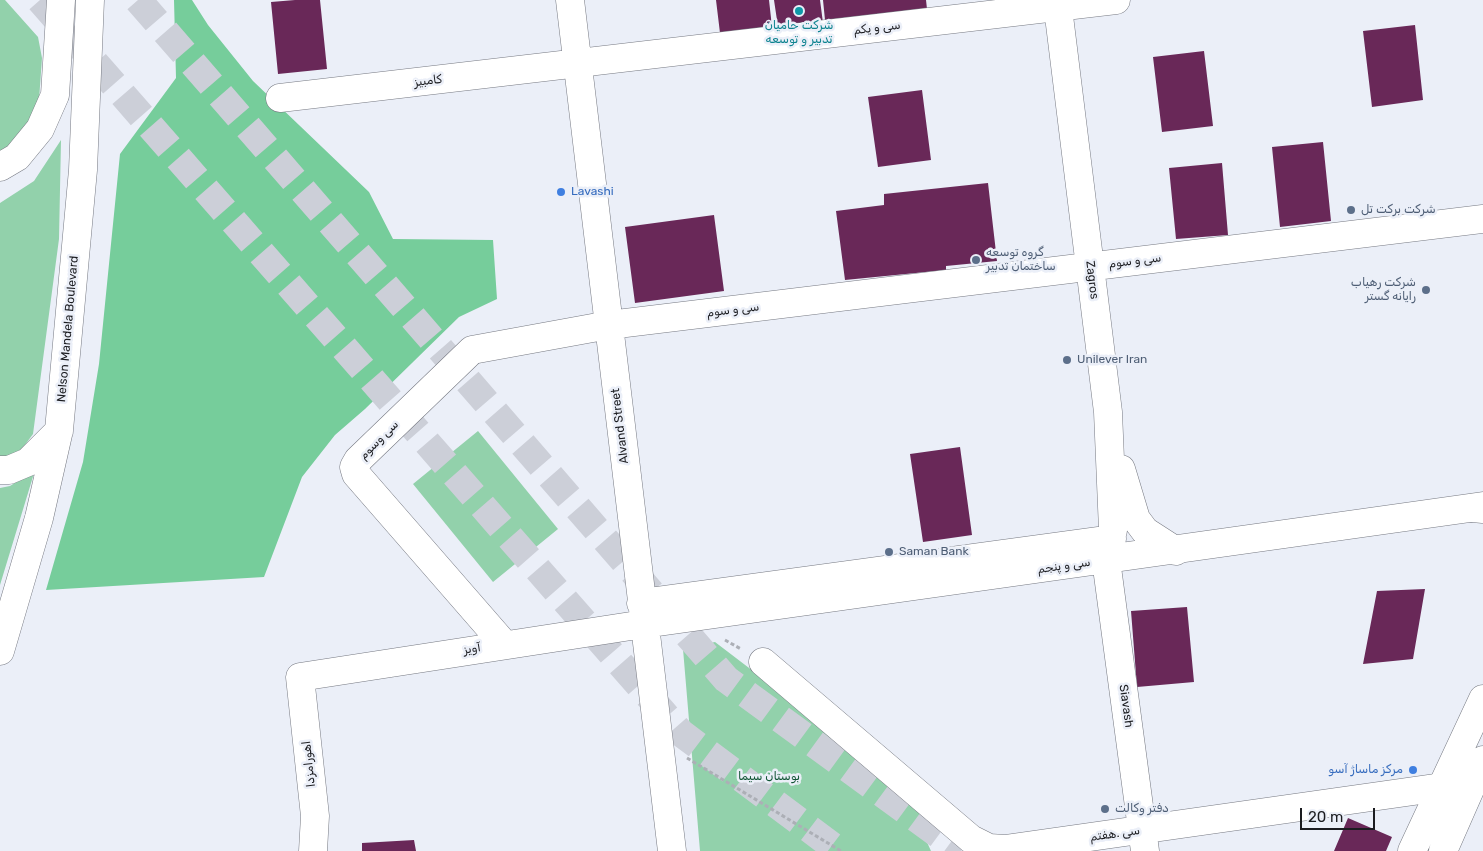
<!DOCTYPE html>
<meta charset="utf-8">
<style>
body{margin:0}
#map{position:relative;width:1483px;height:851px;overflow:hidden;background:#ebeff8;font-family:Rubik,sans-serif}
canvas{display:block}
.scale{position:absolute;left:1300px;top:808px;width:75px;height:22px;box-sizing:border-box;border:2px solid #1b1c20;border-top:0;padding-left:6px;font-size:15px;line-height:18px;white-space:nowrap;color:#1b1c20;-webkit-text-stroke:4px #ebeff8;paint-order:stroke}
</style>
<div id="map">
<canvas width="1483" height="851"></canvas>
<div class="scale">20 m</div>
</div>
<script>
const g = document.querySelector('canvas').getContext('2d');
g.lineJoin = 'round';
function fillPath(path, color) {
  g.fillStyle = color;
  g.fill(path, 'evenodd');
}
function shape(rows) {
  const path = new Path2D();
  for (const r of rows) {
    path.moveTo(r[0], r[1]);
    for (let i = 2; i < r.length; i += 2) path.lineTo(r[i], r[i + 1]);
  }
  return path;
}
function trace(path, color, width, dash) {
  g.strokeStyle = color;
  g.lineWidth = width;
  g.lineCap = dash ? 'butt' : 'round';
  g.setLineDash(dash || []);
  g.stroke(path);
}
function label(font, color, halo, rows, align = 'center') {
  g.font = font + ' Rubik,"Noto Naskh Arabic",sans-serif';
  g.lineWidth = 5;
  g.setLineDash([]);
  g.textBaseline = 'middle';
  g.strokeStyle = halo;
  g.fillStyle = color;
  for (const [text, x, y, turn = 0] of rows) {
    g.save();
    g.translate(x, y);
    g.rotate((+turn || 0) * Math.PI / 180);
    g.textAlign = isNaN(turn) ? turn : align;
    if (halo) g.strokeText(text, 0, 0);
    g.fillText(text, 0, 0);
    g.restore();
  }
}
fillPath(shape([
 [0,0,5,0,38,37,42,58,39,100,33,126,14,144,0,153],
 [61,140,59,239,33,434,16,457,0,460,0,203,34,181],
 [478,431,558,529,493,582,413,484],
 [35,470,0,585,0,488,10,486],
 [715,642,812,716,926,815,926,840,931,851,700,851,683,649]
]), '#92d1ab');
fillPath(shape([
 [174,0,192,0,208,25,253,81,369,192,393,239,493,240,497,299,459,317,365,409,335,435,302,477,264,577,46,590,83,462,99,364,120,154,176,78]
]), '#76cd9b');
fillPath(shape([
 [295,0,320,0,327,69,278,74,271,2],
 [716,0,769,0,772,27,720,33],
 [774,0,820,0,823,23,778,27],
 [823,0,926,0,927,9,825,20],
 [1415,25,1423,100,1372,107,1363,31],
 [1204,51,1213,126,1162,132,1153,57],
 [922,90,931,160,878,167,868,97],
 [1323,142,1331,221,1280,227,1272,147],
 [1222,163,1228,235,1176,239,1169,168],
 [988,183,997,261,946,266,946,270,845,280,836,211,884,205,884,194],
 [714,215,724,291,635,303,625,227],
 [960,447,972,535,923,542,910,454],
 [1425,589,1413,659,1363,664,1377,591],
 [1187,607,1194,682,1137,687,1131,611],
 [1348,818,1392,837,1386,851,1334,851],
 [414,840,416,851,362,851,362,843]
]), '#692858');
trace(shape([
 [40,0,681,733,839,851],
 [138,0,726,679,961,851]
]), '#cccfd8', 28, [28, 14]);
const minor = shape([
 [570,0,672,851],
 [1057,0,1108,412,1113,530,1106,560,1145,851],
 [280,98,1116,0],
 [1121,469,1136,519,1145,531,1176,551],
 [641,603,1112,539],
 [504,644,356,474,354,467,358,460,472,350,609,325,1483,219],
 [763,662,971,839,989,848,1005,849,1442,787],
 [313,851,315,816,300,677,644,624,1483,506]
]);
const major = shape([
 [0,470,9,470,28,462,59,431],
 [1473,508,1483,509],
 [0,651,39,518,59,430,83,170,90,0],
 [1412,851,1483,699],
 [1443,851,1483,760]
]);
const highway = shape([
 [0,167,17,157,40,129,55,95,61,0]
]);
trace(minor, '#767982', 29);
trace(major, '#767982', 29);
trace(highway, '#767982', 29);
trace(shape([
 [725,640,741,649],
 [687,758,841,851]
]), '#acafb6', 3, [4, 2.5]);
trace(minor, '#fff', 28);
trace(major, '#fff', 28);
trace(highway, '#fff', 28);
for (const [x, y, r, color] of [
 [799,11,5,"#0f9aa8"],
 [561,192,5,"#3f7fe0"],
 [1351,210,5,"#5c6f8a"],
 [976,260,5,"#5c6f8a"],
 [1426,290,5,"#5c6f8a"],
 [1067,360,5,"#5c6f8a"],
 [889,552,5,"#5c6f8a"],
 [1413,770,5,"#3f7fe0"],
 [1105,809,5,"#5c6f8a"]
]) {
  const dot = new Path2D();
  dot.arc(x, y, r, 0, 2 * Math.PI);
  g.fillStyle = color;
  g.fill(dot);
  trace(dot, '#ebeff8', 2);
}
label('12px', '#0d838f', '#ebeff8', [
 ["شرکت حامیان",799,26],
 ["تدبیر و توسعه",799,40]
]);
label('12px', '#1b1c20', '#ebeff8', [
 ["سی و یکم",877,28,-7],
 ["کامبیز",428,81,-7],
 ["سی و سوم",1135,261,-7],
 ["Zagros",1092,280,83],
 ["سی و سوم",733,310,-7],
 ["Nelson Mandela Boulevard",68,329,-85],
 ["Alvand Street",620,426,-97],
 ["سی وسوم",379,440,-45],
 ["سی و پنجم",1064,566,-8],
 ["آویز",472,649,-9],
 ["Siavash",1126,706,82],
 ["اهورامزدا",309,764,-96],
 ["سی .هفتم",1115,834,-8]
]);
label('12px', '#366cbe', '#ebeff8', [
 ["Lavashi",571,192],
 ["مرکز ماساژ آسو",1403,770,"right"]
], 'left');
label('12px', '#4e5e75', '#ebeff8', [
 ["شرکت برکت تل",1361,210],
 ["گروه توسعه",986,253],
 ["ساختمان تدبیر",986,267],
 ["شرکت رهیاب",1416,283,"right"],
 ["رایانه گستر",1416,297,"right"],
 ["Unilever Iran",1077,360],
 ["Saman Bank",899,552],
 ["دفتر وکالت",1115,809]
], 'left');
label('12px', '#115434', '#ebeff8', [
 ["بوستان سیما",769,777]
]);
</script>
